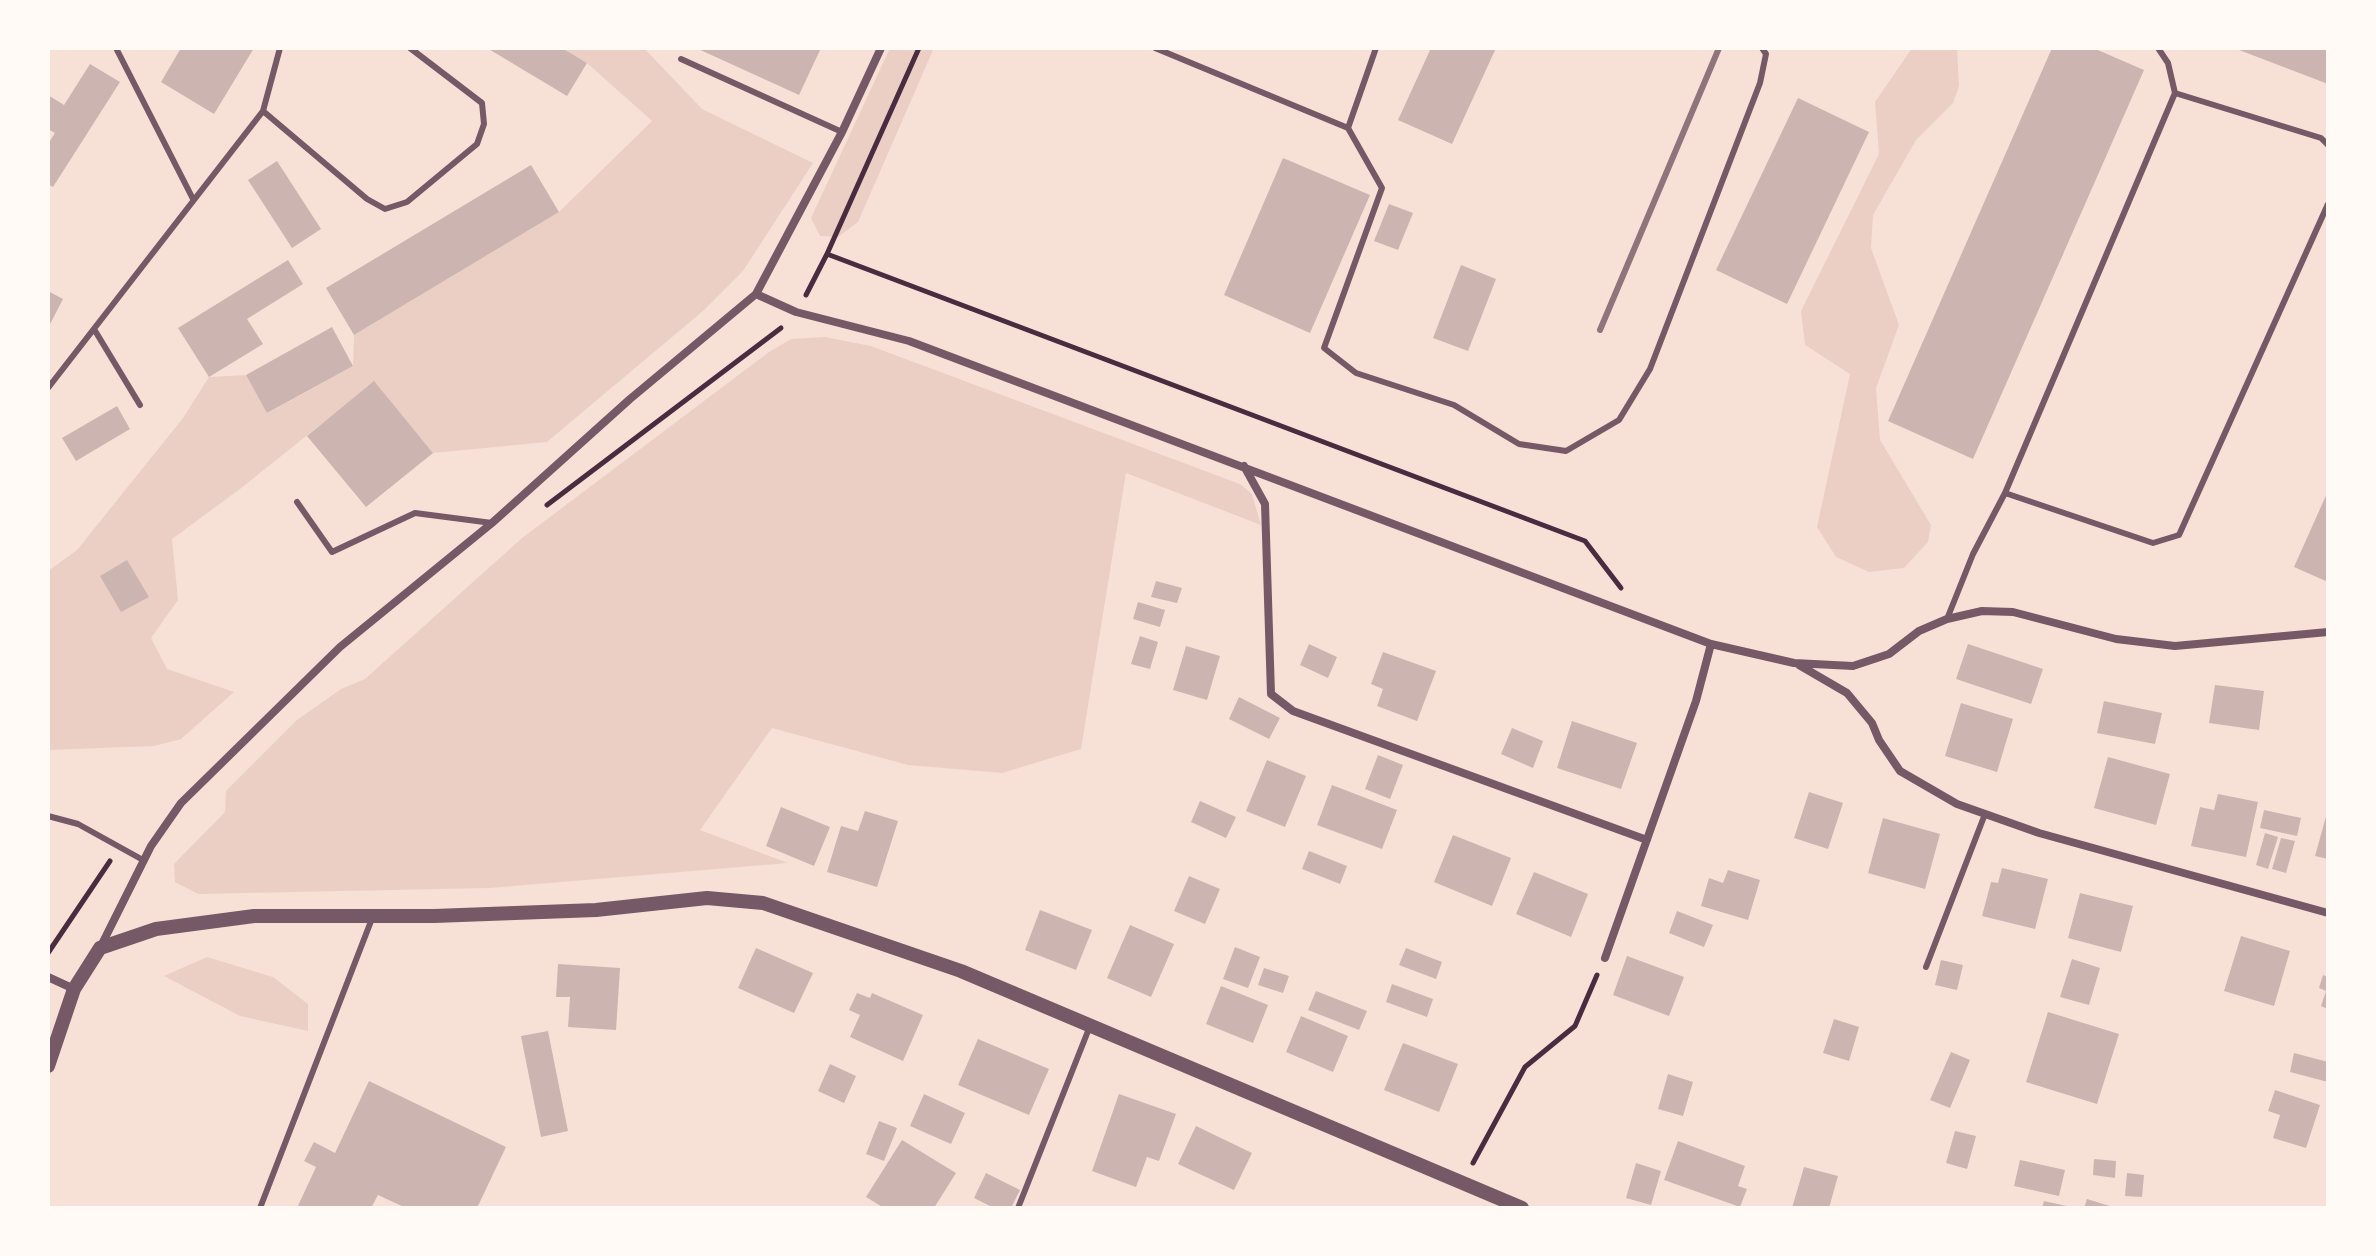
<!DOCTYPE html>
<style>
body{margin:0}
#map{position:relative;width:2376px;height:1256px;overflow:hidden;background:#f7e1d7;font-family:"Fira Sans",sans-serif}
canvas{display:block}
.frame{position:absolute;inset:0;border:50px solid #fffaf5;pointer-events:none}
</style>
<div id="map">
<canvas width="2376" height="1256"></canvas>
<div class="frame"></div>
</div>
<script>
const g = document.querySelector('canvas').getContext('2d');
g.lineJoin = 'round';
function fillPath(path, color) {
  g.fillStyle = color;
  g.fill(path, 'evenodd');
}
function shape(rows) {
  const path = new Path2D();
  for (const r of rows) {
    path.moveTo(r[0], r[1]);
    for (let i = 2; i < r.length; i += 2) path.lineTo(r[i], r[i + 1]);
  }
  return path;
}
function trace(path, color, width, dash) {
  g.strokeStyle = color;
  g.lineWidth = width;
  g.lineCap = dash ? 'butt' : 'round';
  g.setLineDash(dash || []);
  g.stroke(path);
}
fillPath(shape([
 [562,48,644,48,702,109,813,163,743,271,703,311,547,442,433,453,374,382,240,489,172,539,178,600,151,638,167,669,234,692,181,739,154,746,48,750,48,571,77,550,183,418,209,377,246,375,268,413,353,366,354,335,559,212,652,121,587,63],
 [890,48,934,48,858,222,838,237,820,236,811,218],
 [1912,48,1957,48,1959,86,1953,103,1916,140,1873,215,1871,248,1899,325,1876,388,1880,440,1931,525,1928,542,1904,568,1869,572,1836,557,1817,527,1850,374,1805,345,1801,311,1879,154,1875,102],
 [825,337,871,346,1240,484,1252,494,1261,525,1126,473,1081,749,1002,773,908,765,772,728,700,830,788,863,490,888,198,894,175,882,174,864,225,812,226,791,297,720,341,689,365,679,522,538,769,352,791,339],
 [207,957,273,977,308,1004,308,1031,240,1016,164,976]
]), '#ebcfc5');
fillPath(shape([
 [181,48,254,48,214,114,161,82],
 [487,48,562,48,587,63,567,96],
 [696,48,821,48,799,95],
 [1431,48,1496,48,1452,144,1398,120],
 [2052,48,2093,48,2144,70,1973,459,1888,421],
 [2234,48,2328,48,2328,84],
 [90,64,120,82,53,187,48,184,48,144,55,133,48,129,48,95,64,105],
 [1798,98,1869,132,1787,304,1716,270],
 [1283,158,1370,195,1310,333,1224,295],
 [277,161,321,229,292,248,248,180],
 [531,165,559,212,354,335,326,288],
 [1389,204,1413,213,1398,250,1374,241],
 [288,260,303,284,247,319,263,344,209,377,178,328],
 [1461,265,1496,279,1468,351,1433,338],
 [48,291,63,299,48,328],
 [332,327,353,366,267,413,246,375],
 [374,381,433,453,366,507,307,436],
 [117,406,130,429,76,461,62,438],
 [2328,491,2328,582,2294,567],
 [127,560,149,597,121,612,100,576],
 [1156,581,1182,588,1177,603,1151,597],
 [1138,602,1165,610,1160,627,1133,619],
 [1140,636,1158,642,1150,669,1131,664],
 [1309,644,1337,657,1328,678,1300,665],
 [1968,644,2043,669,2031,704,1956,679],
 [1186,646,1220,656,1207,700,1173,690],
 [1383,652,1436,671,1417,721,1377,706,1383,689,1371,684],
 [2215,685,2264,691,2259,730,2209,723],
 [1239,697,1280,718,1269,739,1229,719],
 [2104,701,2162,713,2155,744,2097,733],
 [1961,703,2013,719,1997,772,1945,756],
 [1572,721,1637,743,1621,789,1557,768],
 [1512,728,1543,741,1533,768,1501,754],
 [1378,755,1403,765,1390,799,1365,789],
 [2108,757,2170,774,2156,825,2094,808],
 [1267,760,1306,776,1285,827,1246,811],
 [1332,785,1397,810,1382,849,1317,825],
 [1809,792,1843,803,1828,849,1794,838],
 [2218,794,2258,802,2246,857,2191,846,2200,807,2214,810],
 [1200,801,1236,817,1226,838,1191,822],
 [781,807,830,827,814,866,766,846],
 [2264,810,2301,818,2297,836,2260,828],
 [865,811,898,821,877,887,827,872,841,826,858,831],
 [2327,813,2328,813,2328,859,2315,856],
 [1883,818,1940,834,1925,889,1868,873],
 [2265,833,2278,837,2268,869,2256,865],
 [1453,835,1511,858,1492,906,1434,882],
 [2281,838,2295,841,2286,873,2272,869],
 [1309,851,1347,866,1340,884,1302,869],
 [2002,868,2048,879,2035,929,1982,916,1991,882,1998,883],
 [1728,870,1760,880,1748,920,1701,906,1709,878,1723,883],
 [1534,872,1588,894,1571,937,1516,914],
 [1189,876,1220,889,1205,924,1174,911],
 [2080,893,2133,906,2121,952,2068,938],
 [1040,910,1092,930,1076,970,1025,950],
 [1677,911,1713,925,1704,947,1669,933],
 [1130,925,1174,944,1151,997,1107,978],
 [2241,936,2290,951,2274,1006,2224,991],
 [1235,947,1260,957,1248,988,1223,979],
 [756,948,813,973,794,1013,738,988],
 [1406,948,1442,962,1436,979,1399,965],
 [1627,956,1684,977,1669,1016,1613,995],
 [2072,959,2100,968,2089,1005,2060,997],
 [1941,960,1963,965,1957,990,1935,985],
 [558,964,620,968,616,1030,568,1027,570,997,556,997],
 [1264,968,1289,976,1283,993,1258,985],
 [2323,975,2328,977,2328,1009,2321,1006,2326,991,2319,988],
 [1392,984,1433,999,1427,1017,1386,1002],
 [1221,986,1268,1005,1253,1043,1206,1024],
 [1316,991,1367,1011,1359,1030,1308,1010],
 [857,993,870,998,872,993,923,1015,903,1061,850,1037,860,1015,849,1010],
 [2048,1012,2119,1034,2097,1104,2026,1082],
 [1301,1016,1348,1036,1333,1072,1286,1052],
 [1834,1019,1859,1027,1849,1061,1823,1053],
 [548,1031,568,1131,541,1137,521,1036],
 [978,1039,1049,1069,1029,1115,958,1085],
 [1403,1043,1458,1064,1439,1112,1384,1090],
 [1951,1052,1970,1060,1950,1108,1930,1100],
 [2294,1053,2328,1062,2328,1082,2290,1072],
 [830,1064,856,1076,844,1103,818,1091],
 [1668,1074,1693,1082,1683,1116,1658,1109],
 [369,1081,506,1147,477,1208,406,1208,378,1195,371,1208,297,1208,316,1167,304,1161,314,1142,335,1153],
 [2275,1090,2320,1105,2306,1148,2273,1138,2280,1115,2268,1111],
 [924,1094,965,1113,951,1144,910,1126],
 [1119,1094,1176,1114,1159,1161,1147,1157,1136,1187,1092,1171],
 [879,1121,897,1128,884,1161,866,1154],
 [1196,1126,1252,1153,1234,1190,1178,1164],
 [1955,1131,1976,1136,1967,1169,1946,1163],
 [902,1140,956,1173,934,1208,884,1208,866,1197],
 [1678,1141,1745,1166,1738,1186,1747,1189,1740,1207,1664,1180],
 [2094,1159,2116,1161,2115,1178,2093,1175],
 [2020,1160,2065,1170,2059,1196,2014,1186],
 [1636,1163,1661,1171,1651,1205,1626,1198],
 [1804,1167,1838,1176,1829,1208,1792,1208],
 [986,1173,1020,1190,1011,1208,994,1208,974,1198],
 [2127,1173,2144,1175,2142,1197,2125,1196],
 [2087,1199,2113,1207,2113,1208,2084,1208],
 [2044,1201,2071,1207,2071,1208,2042,1208]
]), '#ccb4b1');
trace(shape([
 [919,48,827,254,1585,541,1621,588],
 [806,295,827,254],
 [547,505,781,328],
 [48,953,110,861],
 [1473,1163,1525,1067,1575,1026,1597,975]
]), '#4a2c40', 5);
trace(shape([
 [116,48,193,199],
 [280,48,263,111,367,199,385,209,407,202,477,144,484,124,482,103,410,48],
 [1155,48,1348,128,1376,48],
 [681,59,842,132],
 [2175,93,2321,138,2328,145],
 [1348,128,1382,188,1324,348,1356,373,1454,405,1519,444,1566,451,1619,420,1650,369,1760,83,1766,54,1762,48],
 [94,329,140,405],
 [48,388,263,111],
 [2005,493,2153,543,2179,535,2328,204],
 [297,502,332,552,415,513,492,523],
 [1947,619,1973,554,2005,493,2175,93,2168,63,2158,48],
 [48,816,78,824,143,860],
 [1926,967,1985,814],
 [260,1208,373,916],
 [1018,1208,1090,1026]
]), '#755966', 6);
trace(shape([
 [756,294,796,312,909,341,1711,644,1794,663,1853,666,1889,654,1919,631,1947,619,1982,611,2013,612,2116,639,2175,646,2328,632],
 [1244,466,1265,504,1271,694,1293,711,1647,840],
 [1799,665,1847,693,1872,723,1879,740,1900,771,1957,804,2039,833,2328,913],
 [100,948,151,846,181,803,340,647,492,523,630,399,756,294,842,132,881,48],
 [1605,958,1696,701,1711,644],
 [48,977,74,989]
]), '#755966', 8);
trace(shape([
 [48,1066,74,989,100,948,156,929,254,916,434,916,596,910,707,898,763,903,961,971,1522,1208]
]), '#755966', 14);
trace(shape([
 [1600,330,1719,48]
]), '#8f747c', 6);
</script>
